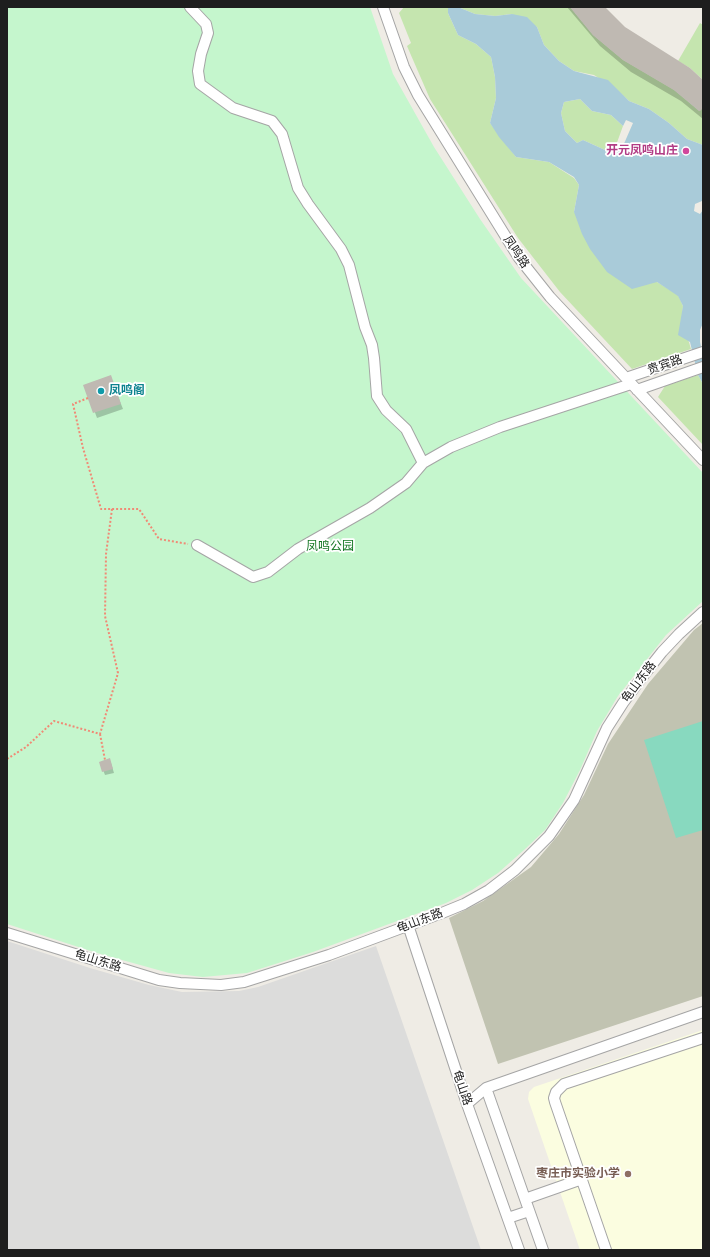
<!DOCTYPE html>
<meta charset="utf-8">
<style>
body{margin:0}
#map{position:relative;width:710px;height:1257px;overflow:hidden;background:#efece5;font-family:Rubik,sans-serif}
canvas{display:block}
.frame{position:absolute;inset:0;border:8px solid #1e1e1e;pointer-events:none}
</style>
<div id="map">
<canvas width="710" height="1257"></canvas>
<div class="frame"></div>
</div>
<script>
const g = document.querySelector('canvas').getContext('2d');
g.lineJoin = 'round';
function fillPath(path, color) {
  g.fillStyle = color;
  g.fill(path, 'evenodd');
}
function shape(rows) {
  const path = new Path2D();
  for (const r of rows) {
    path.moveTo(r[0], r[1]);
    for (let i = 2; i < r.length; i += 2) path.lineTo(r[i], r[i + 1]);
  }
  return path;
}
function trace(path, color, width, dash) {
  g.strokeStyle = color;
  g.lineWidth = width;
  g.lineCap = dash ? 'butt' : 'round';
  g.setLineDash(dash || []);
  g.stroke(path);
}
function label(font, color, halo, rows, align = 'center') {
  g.font = font + ' Rubik,"Noto Sans SC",sans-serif';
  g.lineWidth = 3.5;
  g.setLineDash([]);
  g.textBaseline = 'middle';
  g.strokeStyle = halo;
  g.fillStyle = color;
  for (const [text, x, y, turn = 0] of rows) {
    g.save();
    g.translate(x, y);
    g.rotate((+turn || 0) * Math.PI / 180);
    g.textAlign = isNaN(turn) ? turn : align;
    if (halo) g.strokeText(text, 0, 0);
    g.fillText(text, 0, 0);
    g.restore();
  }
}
fillPath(shape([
 [7,941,90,968,149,985,182,992,239,991,258,987,376,946,481,1250,7,1250]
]), '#dcdcdb');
fillPath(shape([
 [703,1030,703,1250,580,1250,528,1099,529,1092,534,1087]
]), '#fbfde0');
fillPath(shape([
 [703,623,703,996,498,1064,449,918,483,901,531,867,559,834,584,795,608,744,648,684,694,630]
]), '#c1c3b1');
fillPath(shape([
 [404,7,448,7,448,13,458,35,476,44,491,57,495,77,496,98,490,123,516,157,549,162,574,178,579,185,574,212,657,282,678,295,683,306,682,319,691,349,632,369,560,292,518,238,430,99,407,46,411,43,399,13],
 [458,7,570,7,593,35,623,60,674,90,699,111,703,108,703,145,687,139,669,123,649,109,629,101,618,91,594,75,574,71,559,61,544,45,537,27,512,14,495,16,475,14],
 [700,23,703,25,703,80,690,68,678,61],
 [580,99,592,111,611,115,623,126,615,148,605,150,583,140,577,143,565,131,561,113,564,102],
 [698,375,703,384,703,445,658,397,665,386]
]), '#c5e5af');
fillPath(shape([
 [7,7,370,7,393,74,434,147,480,219,521,278,703,473,703,601,666,635,618,696,597,731,580,770,563,803,545,830,524,850,498,873,472,890,446,903,313,952,247,973,203,977,169,973,97,953,7,924]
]), '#c5f6cd');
fillPath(shape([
 [703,721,703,830,676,838,644,740]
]), '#88d9bf');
fillPath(shape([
 [448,7,458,7,475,14,495,16,512,14,527,17,537,27,544,45,559,61,574,71,608,80,629,101,649,109,669,123,687,139,703,145,703,203,702,201,695,204,694,211,700,214,703,210,703,323,700,330,700,342,703,357,703,384,698,375,690,342,678,335,683,306,678,296,657,282,632,289,607,272,590,249,582,234,574,212,579,185,574,177,549,162,516,157,499,137,490,123,496,98,495,77,491,57,476,44,458,35,448,13],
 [580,99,592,111,611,115,623,126,626,120,633,123,623,146,616,143,615,148,605,150,583,140,577,143,565,131,561,113,564,102]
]), '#a9cbd9');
fillPath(shape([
 [567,7,604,7,624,28,703,80,703,119,681,101,631,72,600,46],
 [110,376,123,409,97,418,85,385],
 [100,762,111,763,114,773,105,775]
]), '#0003');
fillPath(shape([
 [570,7,605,7,625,27,690,68,703,80,703,108,700,111,674,90,623,60,593,35],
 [111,375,121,404,93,413,83,385],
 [110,758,113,769,102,772,99,762]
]), '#bfb9b2');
const minor = shape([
 [190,7,206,24,208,33,201,54,198,71,200,84,233,108,272,121,282,134,298,188,308,204,341,249,349,265,365,327,372,345,374,358,377,396,386,410,406,429,423,463],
 [383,7,404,67,418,95,519,258,550,297,703,460],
 [626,378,703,352],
 [637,390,703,367],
 [197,545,253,577,268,572,298,549,370,508,406,483,423,463,451,447,500,427,631,384],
 [408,925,467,1104,519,1250],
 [7,933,159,980,180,983,221,985,244,982,329,955,442,913,464,904,489,890,515,870,549,836,574,800,607,728,623,703,643,676,662,652,679,634,703,612],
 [486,1088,543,1250],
 [467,1104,486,1088,703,1012],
 [525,1199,582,1179],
 [508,1218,529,1211],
 [606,1250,555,1102,554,1098,556,1092,564,1084,703,1038]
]);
trace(minor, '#a5a5a5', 12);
trace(shape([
 [88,398,73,404,83,448,101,509,139,509,159,539,188,544],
 [100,734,105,760],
 [7,759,26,747,54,721,100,734,118,673,105,616,106,554,112,509]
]), '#f08a75', 2, [2, 2]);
trace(minor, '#fff', 10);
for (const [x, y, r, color] of [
 [686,151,4,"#d1479c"],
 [101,391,4,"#0f9aa8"],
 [628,1174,4,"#8d6e63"]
]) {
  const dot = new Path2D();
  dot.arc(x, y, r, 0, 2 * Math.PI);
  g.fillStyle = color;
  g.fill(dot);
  trace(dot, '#fff', 1.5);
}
label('bold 12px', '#b23c85', '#fff', [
 ["开元凤鸣山庄",678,151]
], 'right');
label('12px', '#1e1e1e', '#fff', [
 ["凤鸣路",516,252,56],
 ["贵宾路",665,365,-19],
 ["龟山东路",639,682,-53],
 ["龟山东路",420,921,-21],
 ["龟山东路",98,961,17],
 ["龟山路",462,1088,71]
]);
label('bold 12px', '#0d838f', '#fff', [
 ["凤鸣阁",109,391]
], 'left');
label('12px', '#137622', '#fff', [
 ["凤鸣公园",330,547]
]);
label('bold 12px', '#785e54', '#fff', [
 ["枣庄市实验小学",620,1174]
], 'right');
</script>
